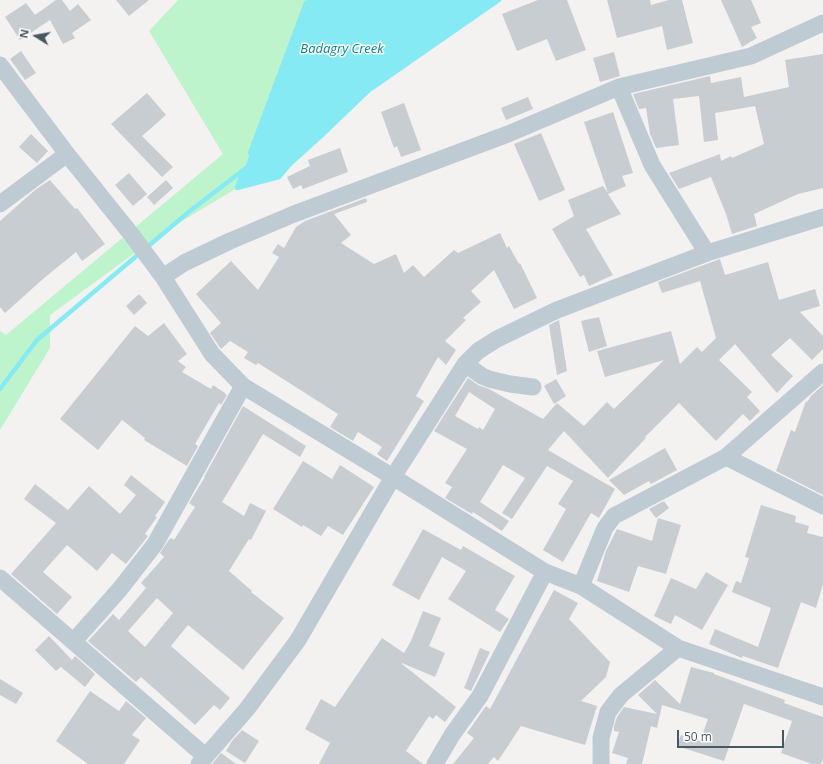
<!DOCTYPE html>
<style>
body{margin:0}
#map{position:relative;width:823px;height:764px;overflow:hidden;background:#f4f1f1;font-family:"Open Sans",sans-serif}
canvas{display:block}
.north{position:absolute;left:16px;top:16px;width:40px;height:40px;-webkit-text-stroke:3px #fff;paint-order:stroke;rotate:281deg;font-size:11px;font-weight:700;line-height:16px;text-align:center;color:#475861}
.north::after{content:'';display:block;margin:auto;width:14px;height:18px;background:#475861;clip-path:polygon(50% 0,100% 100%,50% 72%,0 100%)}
.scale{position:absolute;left:677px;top:730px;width:107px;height:18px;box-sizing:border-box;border:2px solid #475861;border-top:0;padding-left:5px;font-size:12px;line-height:14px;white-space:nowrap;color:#475861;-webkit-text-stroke:3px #fff;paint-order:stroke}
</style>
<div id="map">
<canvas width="823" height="764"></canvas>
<div class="north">N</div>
<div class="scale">50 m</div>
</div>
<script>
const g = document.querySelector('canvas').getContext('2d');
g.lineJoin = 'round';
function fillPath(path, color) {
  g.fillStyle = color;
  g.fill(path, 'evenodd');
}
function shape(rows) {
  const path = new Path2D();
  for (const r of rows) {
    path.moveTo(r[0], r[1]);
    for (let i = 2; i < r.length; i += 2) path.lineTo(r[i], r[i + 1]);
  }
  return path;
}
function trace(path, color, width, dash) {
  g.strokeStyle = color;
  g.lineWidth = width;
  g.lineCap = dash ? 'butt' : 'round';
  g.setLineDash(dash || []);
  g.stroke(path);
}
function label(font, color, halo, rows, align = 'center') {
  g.font = font + ' "Open Sans",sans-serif';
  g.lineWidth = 3;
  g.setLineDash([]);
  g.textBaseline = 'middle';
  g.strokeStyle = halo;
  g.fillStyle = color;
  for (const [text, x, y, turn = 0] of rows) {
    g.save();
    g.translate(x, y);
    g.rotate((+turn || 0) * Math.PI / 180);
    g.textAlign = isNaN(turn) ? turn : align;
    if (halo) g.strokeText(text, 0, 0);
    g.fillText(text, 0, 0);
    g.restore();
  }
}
fillPath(shape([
 [178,0,312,0,306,4,237,188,162,233,50,315,50,348,0,430,0,331,6,335,223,154,149,31]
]), '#bdf4cc');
fillPath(shape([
 [312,0,499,0,368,91,321,136,290,164,279,177,237,188,306,3]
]), '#86eaf5');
trace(shape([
 [250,153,306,3,312,0],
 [243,171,237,188,279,177,290,164,321,136,368,91,499,0],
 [146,248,190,211,246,168],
 [0,389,37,340,140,253]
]), '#86eaf5', 4.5);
fillPath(shape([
 [56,0,62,0,70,11,78,4,91,20,72,33,75,38,63,44,50,20,20,40,5,17,26,3,35,15],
 [116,0,149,0,129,16],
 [538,0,567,0,586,50,556,61,547,39,517,51,502,14],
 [607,0,650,0,651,5,669,0,682,0,693,43,667,50,662,26,617,38],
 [721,0,751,0,761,23,751,27,757,38,742,47],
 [21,51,36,73,25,80,10,59],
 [614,52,620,76,600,82,593,58],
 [823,54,823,188,798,194,754,214,757,226,732,234,726,214,711,177,679,189,669,173,720,154,721,161,731,156,732,158,764,144,755,106,715,113,718,140,704,142,699,96,673,99,679,145,656,148,650,134,646,108,639,109,633,94,710,76,711,83,741,77,744,97,789,87,785,60],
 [147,93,166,115,142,136,173,167,162,177,111,124],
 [528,97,533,109,506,120,501,108],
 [404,103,421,150,401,157,397,146,394,148,381,112],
 [613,112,633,173,622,176,626,186,608,194,621,214,586,229,613,275,589,286,584,275,580,277,552,229,574,216,568,200,603,186,608,193,584,122],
 [541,133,565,190,539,201,514,144],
 [31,134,48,151,37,163,19,147],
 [340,148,348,172,303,189,301,185,293,189,287,177,310,166,308,160],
 [129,173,147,194,133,206,115,185],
 [50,180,75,209,77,208,105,244,82,261,76,252,43,279,5,313,0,307,0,221,35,190],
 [166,180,173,188,154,205,147,197],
 [366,198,367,202,334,214,351,235,341,243,374,264,396,254,404,273,413,265,424,277,454,250,458,253,500,233,507,248,509,246,519,264,520,263,537,298,514,309,494,270,471,291,481,302,463,318,466,320,445,341,456,350,446,365,438,357,416,396,424,401,387,461,377,454,382,447,358,432,353,441,330,427,338,414,258,363,256,365,244,358,248,352,230,341,221,349,210,333,221,323,196,294,231,261,258,290,279,257,272,253,278,244,284,248,296,227,305,221],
 [720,259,725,275,768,262,779,300,815,289,820,306,800,312,823,336,823,349,812,360,790,338,771,355,793,376,777,393,735,344,719,360,752,392,747,397,760,411,750,421,743,414,716,441,679,403,645,437,646,438,608,478,564,431,548,450,615,489,599,518,591,513,563,562,543,550,566,509,558,504,573,481,547,466,512,519,502,513,525,478,503,465,480,502,509,521,502,531,473,512,472,514,445,498,452,487,445,483,467,449,434,431,468,378,478,385,489,389,543,419,557,403,584,426,607,402,614,409,664,360,605,377,597,351,671,331,680,364,697,347,702,352,716,338,700,281,662,293,658,282],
 [469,392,495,409,483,430,479,427,478,429,455,416],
 [139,294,147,303,134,315,126,306],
 [599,317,607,346,589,352,581,321],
 [559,320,567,371,557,375,549,325],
 [164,323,187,354,178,361,186,367,182,372,211,389,213,385,225,393,225,394,227,395,221,405,219,403,195,444,198,446,187,466,144,440,145,438,122,420,98,450,60,419,135,326,148,336],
 [556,379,566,396,554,404,544,386],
 [823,385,823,495,776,471,791,430,795,432,806,401,807,402,811,396],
 [243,406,306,446,300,457,263,434,222,502,244,516,250,503,266,511,251,540,249,539,229,571,252,591,251,592,284,618,243,670,188,625,171,646,230,698,220,710,214,705,195,725,141,677,136,682,88,641,113,614,119,620,146,588,141,583,164,557,160,553,168,541,171,538,174,540,195,507,189,503,205,477,204,477],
 [157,598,173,613,145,647,128,631],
 [665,448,677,470,651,484,649,481,624,495,609,480],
 [303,461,332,479,340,465,374,487,343,535,328,526,321,536,303,525,302,527,273,509],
 [131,475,165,502,155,516,157,517,145,534,148,536,126,564,112,553,97,571,67,545,43,572,72,597,57,614,11,574,56,523,24,499,35,484,68,510,89,486,120,514,136,495,124,485],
 [664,501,669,508,656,518,649,509],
 [761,505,796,516,795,522,809,526,807,533,823,537,823,584,816,608,801,602,778,668,743,656,742,658,709,644,715,629,758,647,771,608,732,592,736,581,741,583,749,558,745,557],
 [658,518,681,525,666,574,638,566,629,592,597,581,606,551,617,529,652,541],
 [423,529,461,550,463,546,515,576,495,610,509,619,500,632,448,599,466,571,442,557,419,600,392,585],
 [706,572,728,585,702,630,675,615,671,624,654,616,671,578,696,589],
 [554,590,578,603,569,619,610,662,606,677,581,701,597,706,585,745,521,726,498,761,494,757,488,764,453,764,474,738,467,733,486,706,490,709],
 [423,611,441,618,429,646,445,653,435,677,402,663,402,664,456,707,445,722,436,715,433,719,429,716,406,751,423,764,319,764,330,743,305,729,321,699,335,707,382,638,404,653,411,641],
 [49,636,72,660,75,656,95,674,85,687,61,667,56,671,35,650],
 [480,648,490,652,471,691,464,688],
 [691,667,714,673,714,674,785,700,784,703,823,717,823,759,821,764,812,764,781,753,792,721,744,704,724,761,677,746,681,735,700,741,708,719,662,705,657,728,651,726,642,764,626,764,628,758,612,753,619,732,614,731,614,726,617,717,624,707,657,714,638,695,655,680,680,704],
 [0,679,23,693,16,704,0,695],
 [90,691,119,711,126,701,146,718,132,735,140,740,124,764,88,764,56,741],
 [242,730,259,741,245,763,226,751,232,741],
 [221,753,236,764,212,764]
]), '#c8cdd2');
trace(shape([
 [0,65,67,154,131,234,163,277,212,354,243,386,393,477,545,572,581,586,678,648,823,697],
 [619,87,652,165,707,253],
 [0,204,67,154],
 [163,277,184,263,230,241,294,214,508,134,619,87,751,56,823,23],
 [465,364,482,376,489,379,510,384,533,387],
 [726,457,823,506],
 [0,578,205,756],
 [581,586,605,528,614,516,726,457,823,372],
 [74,641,120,589,155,544,243,386],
 [199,764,247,709,298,640,393,477,465,364,478,351,497,339,557,310,707,253,823,217],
 [435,764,452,735,480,696,545,572],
 [601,764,601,738,608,712,621,695,678,648]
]), '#becbd2', 17);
label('italic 13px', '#048390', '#fff', [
 ["Badagry Creek",342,49]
]);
</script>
